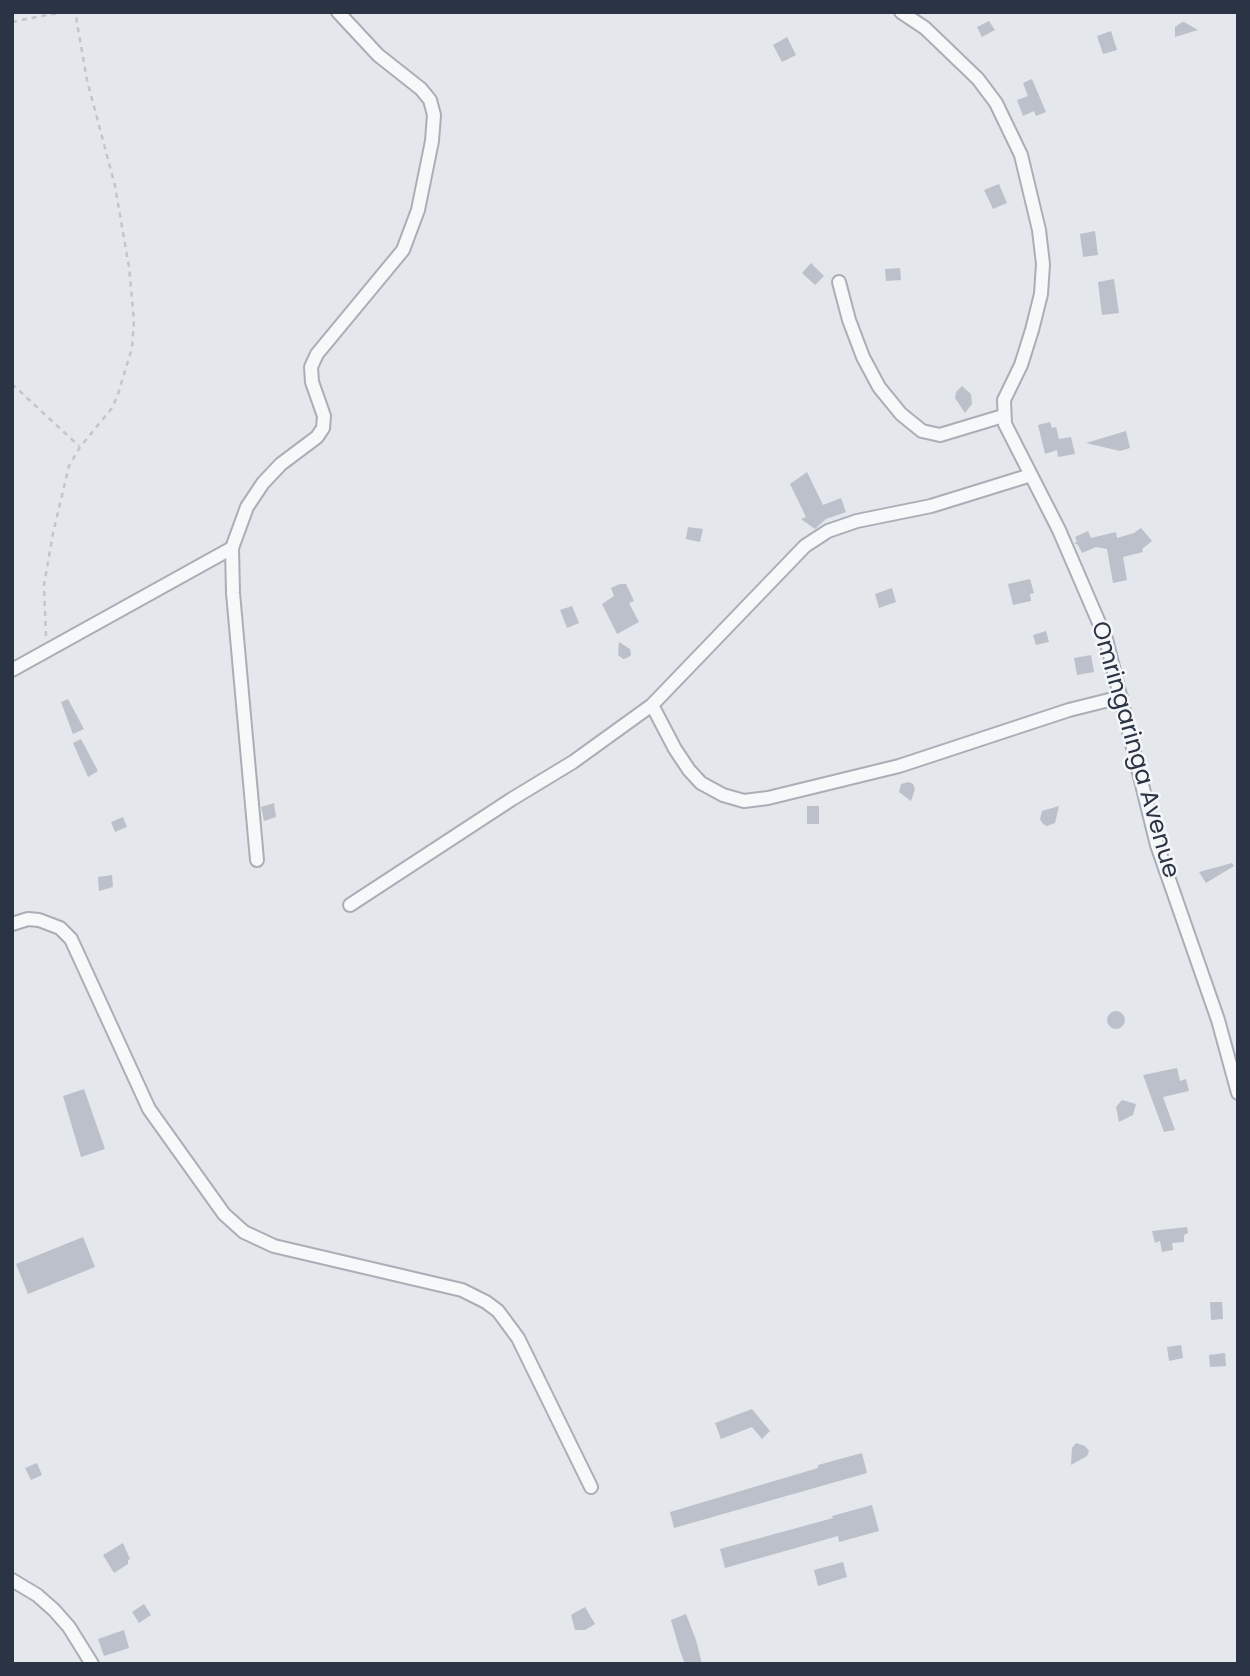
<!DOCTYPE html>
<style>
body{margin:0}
#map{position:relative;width:1250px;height:1676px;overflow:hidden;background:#e4e7ec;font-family:Poppins,sans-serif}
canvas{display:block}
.frame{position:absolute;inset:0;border:14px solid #2b3445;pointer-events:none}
</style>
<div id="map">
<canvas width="1250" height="1676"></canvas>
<div class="frame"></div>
</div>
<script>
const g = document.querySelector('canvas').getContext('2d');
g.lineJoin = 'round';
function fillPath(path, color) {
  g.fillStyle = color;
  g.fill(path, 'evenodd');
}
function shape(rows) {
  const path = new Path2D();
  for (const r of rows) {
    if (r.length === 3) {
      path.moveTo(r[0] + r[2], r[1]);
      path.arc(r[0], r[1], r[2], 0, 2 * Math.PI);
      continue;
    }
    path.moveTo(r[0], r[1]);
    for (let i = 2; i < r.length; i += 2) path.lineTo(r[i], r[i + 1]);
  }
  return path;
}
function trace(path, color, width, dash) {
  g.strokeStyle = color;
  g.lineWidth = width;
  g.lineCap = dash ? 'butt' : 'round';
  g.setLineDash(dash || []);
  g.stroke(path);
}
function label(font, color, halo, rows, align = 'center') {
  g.font = font + ' Poppins,sans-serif';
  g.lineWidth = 5;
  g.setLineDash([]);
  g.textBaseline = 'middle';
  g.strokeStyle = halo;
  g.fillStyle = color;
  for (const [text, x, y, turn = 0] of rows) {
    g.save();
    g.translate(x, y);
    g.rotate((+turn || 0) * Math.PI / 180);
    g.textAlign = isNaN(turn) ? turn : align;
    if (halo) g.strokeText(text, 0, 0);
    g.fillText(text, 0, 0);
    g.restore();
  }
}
fillPath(shape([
 [989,21,995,30,982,37,977,27],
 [1182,22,1184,22,1198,30,1175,37,1175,27],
 [1111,31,1117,50,1103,54,1097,36],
 [787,37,796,55,782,62,773,45],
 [1032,79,1046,112,1036,116,1034,111,1023,116,1017,100,1028,96,1023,83],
 [999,184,1007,203,993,209,984,190],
 [1095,231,1098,255,1083,257,1080,234],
 [811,263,824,276,815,285,802,273],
 [900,268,901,280,886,281,885,269],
 [1114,279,1119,313,1102,315,1098,282],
 [962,386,971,394,972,404,965,413,955,398,956,392],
 [1050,422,1052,428,1056,427,1059,439,1071,437,1075,454,1058,457,1057,450,1045,454,1038,425],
 [1126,431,1130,448,1120,451,1086,443],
 [807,472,823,505,841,498,846,512,826,519,815,529,801,519,806,517,790,484],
 [688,527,703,529,700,542,686,539],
 [1141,528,1152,541,1142,549,1143,552,1123,557,1127,580,1113,583,1107,549,1096,547,1082,553,1078,545,1074,543,1077,542,1075,537,1088,531,1091,538,1116,532,1117,538,1134,533],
 [1030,579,1034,593,1030,594,1031,601,1013,605,1008,584],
 [620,584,626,584,634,601,629,603,639,622,617,634,602,604,614,596,611,588],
 [892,588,896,602,879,608,875,594],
 [572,606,579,623,567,628,560,610],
 [1046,631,1049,642,1036,645,1033,635],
 [619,642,630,649,631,655,627,658,623,659,618,655],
 [1091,655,1094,672,1077,675,1074,658],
 [68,699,84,729,73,734,61,702],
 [81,739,98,771,88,777,73,743],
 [909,782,913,784,915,789,911,801,899,792,901,784],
 [274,803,276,817,264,821,261,807],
 [807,806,819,806,819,824,807,824],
 [1059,806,1055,823,1047,826,1043,824,1040,819,1042,811],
 [123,817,127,827,115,832,111,822],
 [1232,863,1234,866,1206,883,1199,872],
 [112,875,113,887,99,891,98,877],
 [1116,1020,9],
 [1177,1068,1180,1081,1186,1079,1189,1091,1163,1097,1175,1130,1164,1132,1143,1075],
 [84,1089,105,1149,81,1157,63,1096],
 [1122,1100,1136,1104,1133,1115,1119,1122,1116,1107],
 [1187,1227,1188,1233,1184,1235,1184,1242,1172,1243,1173,1250,1162,1252,1160,1241,1155,1243,1152,1231],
 [83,1237,95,1267,28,1294,16,1264],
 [1210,1302,1222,1302,1223,1319,1211,1320],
 [1181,1345,1183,1358,1169,1361,1167,1347],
 [1225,1353,1226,1366,1210,1367,1209,1355],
 [752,1409,770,1431,762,1439,752,1427,721,1439,715,1423],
 [1076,1443,1085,1446,1089,1451,1087,1456,1071,1465,1072,1448],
 [862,1453,867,1473,674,1528,670,1512,818,1468,818,1465],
 [37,1463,42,1475,31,1480,25,1468],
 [872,1505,879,1531,839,1542,838,1536,725,1568,720,1549,833,1518,832,1516],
 [123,1543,130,1559,128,1560,128,1564,114,1573,103,1555],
 [843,1562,847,1577,818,1586,814,1570],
 [144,1604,151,1615,139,1623,132,1612],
 [585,1607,595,1624,585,1630,575,1630,571,1615],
 [686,1614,696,1640,702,1664,685,1664,680,1651,671,1620],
 [124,1630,129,1648,104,1656,98,1639]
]), '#bbc0ca');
const minor = shape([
 [901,12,925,28,978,79,996,103,1021,155,1039,230,1043,264,1041,294,1032,330,1021,365,1004,400,1005,424,1059,530,1106,639,1157,845,1218,1020,1238,1093],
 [839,282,849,320,863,357,879,387,901,414,922,431,940,435,1003,416],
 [12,670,232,548],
 [652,705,675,749,689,770,701,783,723,795,744,801,768,798,899,766,1069,710,1121,697],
 [257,860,233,593,232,548,247,507,263,483,281,464,317,437,323,428,324,416,312,382,311,367,317,354,403,250,418,210,432,141,434,115,430,100,421,89,378,55,338,12],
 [350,905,512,799,573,762,652,705,805,546,828,531,857,521,931,506,1031,475],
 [12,924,28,919,39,920,60,928,71,939,149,1109,224,1214,244,1232,274,1246,462,1290,486,1302,498,1311,518,1338,591,1487],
 [12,1580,37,1595,54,1610,69,1627,92,1664]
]);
trace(minor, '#a9aeb7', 16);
trace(shape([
 [12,22,62,12],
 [12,384,79,446],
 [46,636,44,585,53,533,69,466,80,447,112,408,118,394,132,348,134,321,129,267,115,186,87,80,76,17,73,12]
]), '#c2c5cb', 2.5, [5, 5]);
trace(minor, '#f7f8fa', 12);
label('24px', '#2b3445', '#f4f6f9', [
 ["Omringaringa Avenue",1134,750,74]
]);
</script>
